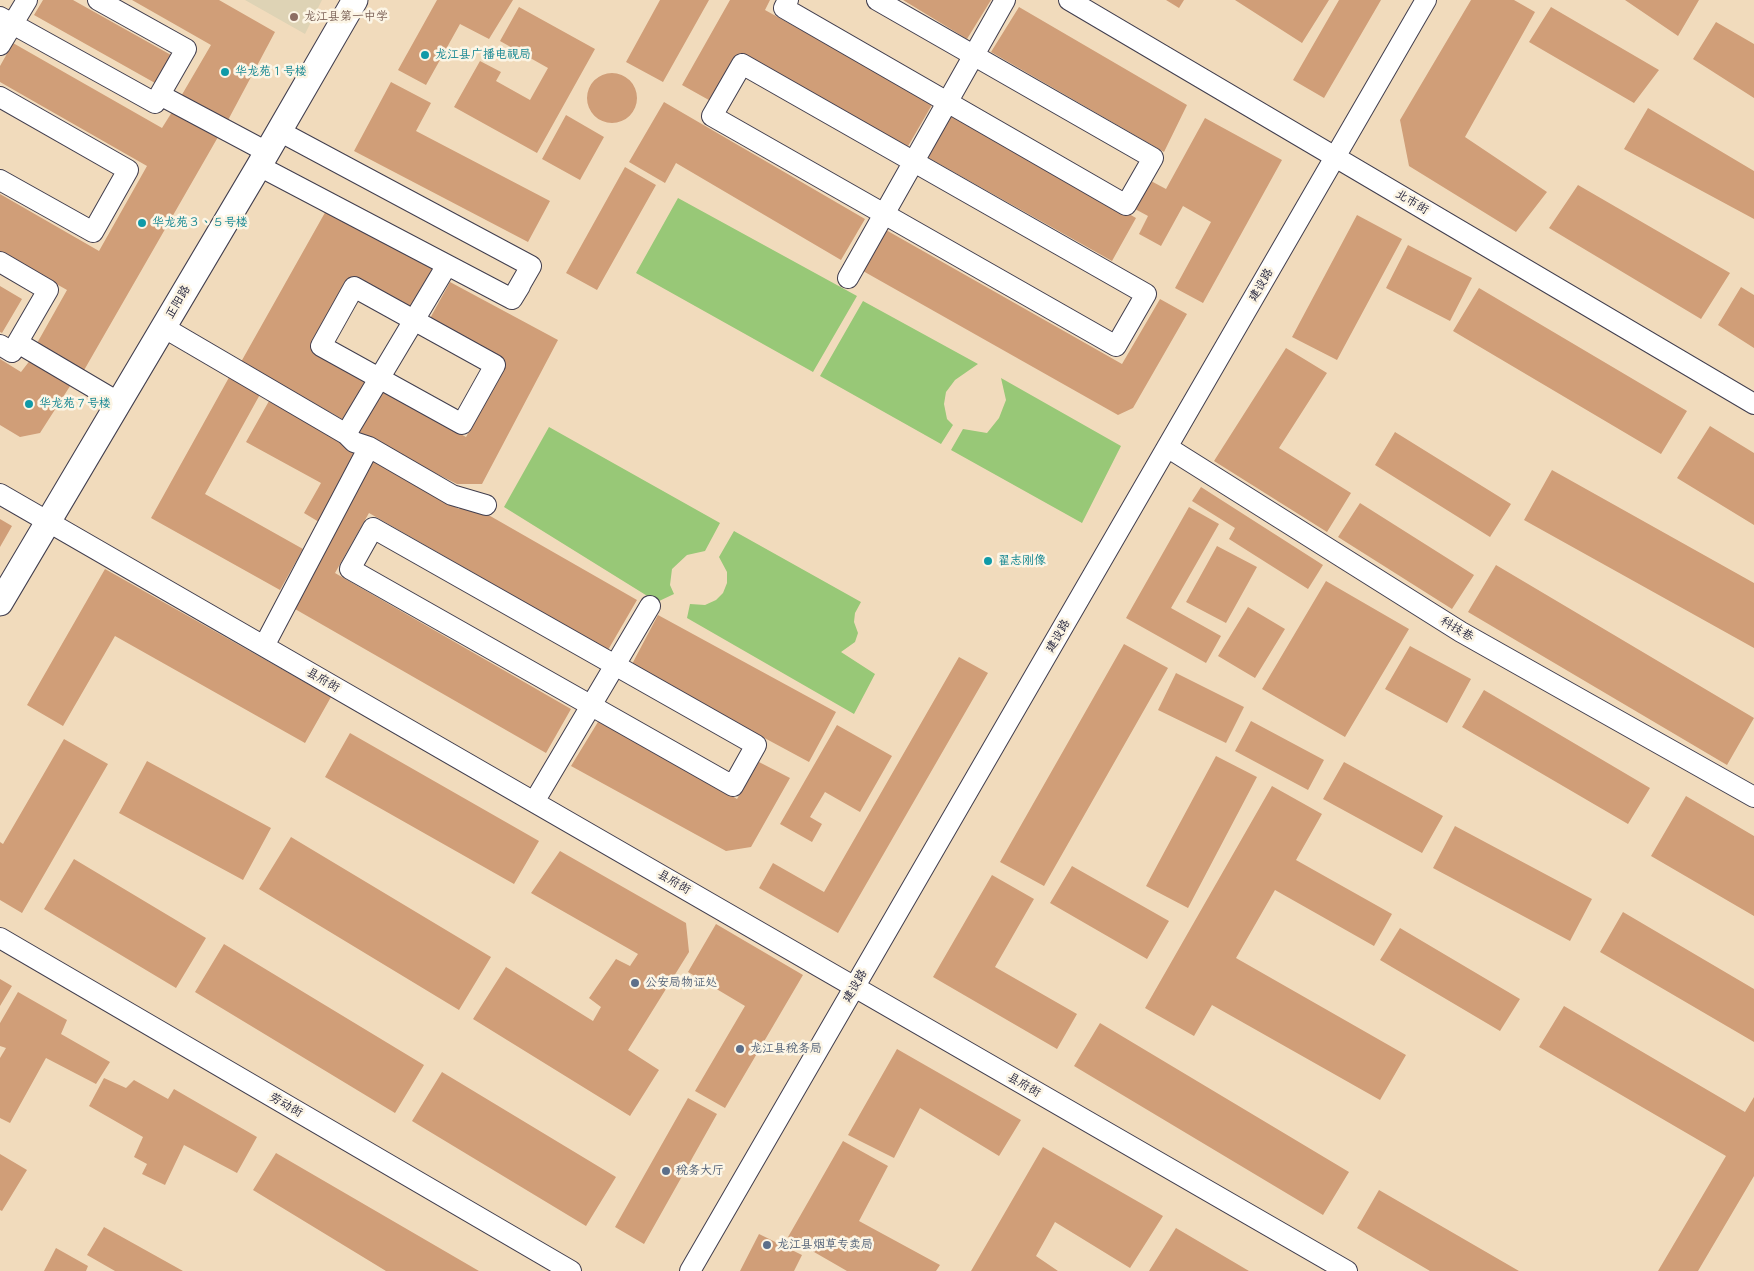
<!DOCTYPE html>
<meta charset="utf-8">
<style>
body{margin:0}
canvas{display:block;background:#f1dbbc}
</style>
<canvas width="1754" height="1271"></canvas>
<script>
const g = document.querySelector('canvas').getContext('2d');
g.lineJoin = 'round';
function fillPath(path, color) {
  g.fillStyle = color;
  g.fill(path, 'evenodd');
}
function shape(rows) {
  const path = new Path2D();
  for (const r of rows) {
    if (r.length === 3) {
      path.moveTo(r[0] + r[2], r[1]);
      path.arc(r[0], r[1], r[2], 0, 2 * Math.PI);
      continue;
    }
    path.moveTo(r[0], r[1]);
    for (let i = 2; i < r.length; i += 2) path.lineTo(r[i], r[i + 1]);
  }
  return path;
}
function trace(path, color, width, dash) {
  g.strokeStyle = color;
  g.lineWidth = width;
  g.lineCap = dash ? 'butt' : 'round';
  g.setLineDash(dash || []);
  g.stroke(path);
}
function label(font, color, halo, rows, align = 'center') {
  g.font = font + ' Delius,"LXGW WenKai TC",sans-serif';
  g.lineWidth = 5;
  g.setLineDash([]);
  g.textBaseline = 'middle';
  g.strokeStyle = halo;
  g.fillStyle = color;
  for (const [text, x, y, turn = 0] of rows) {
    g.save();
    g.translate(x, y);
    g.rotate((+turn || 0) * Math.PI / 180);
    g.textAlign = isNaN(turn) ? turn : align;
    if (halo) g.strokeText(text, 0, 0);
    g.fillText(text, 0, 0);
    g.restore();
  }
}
fillPath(shape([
 [245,0,322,0,305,34]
]), '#ded3b5');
fillPath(shape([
 [678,198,857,296,813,372,636,273],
 [863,301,978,364,955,380,946,392,944,404,947,419,953,425,941,444,820,376],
 [1001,378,1121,446,1082,523,951,450,963,429,987,433,999,418,1006,400],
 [549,427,720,523,705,551,687,555,672,569,670,585,674,594,657,602,504,507],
 [734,531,861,602,855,613,854,622,858,633,855,642,841,652,875,674,854,714,687,618,690,604,705,605,716,600,723,593,727,583,727,572,719,557]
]), '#98c877');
fillPath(shape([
 [43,0,73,0,171,55,155,83,34,15],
 [132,0,219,0,275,32,227,122,180,98,211,45],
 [437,0,513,0,489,39,460,24,426,85,398,70],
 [660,0,709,0,663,82,626,62],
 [730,0,770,0,765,10,933,103,907,148,742,57,716,104,682,85],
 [903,0,991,0,967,39],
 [1166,0,1184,0,1179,8],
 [1235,0,1329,0,1302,43],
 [1339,0,1381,0,1324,98,1293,80],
 [1471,0,1514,0,1535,12,1465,137,1547,192,1516,232,1409,166,1400,120],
 [1625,0,1699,0,1678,36],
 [519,7,595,49,537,153,454,107,480,61,501,72,496,81,530,100,548,68,500,41],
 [1019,7,1187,105,1164,152,991,52],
 [1551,7,1659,70,1634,103,1529,42],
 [1716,22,1754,44,1754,98,1693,59],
 [13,43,162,128,172,112,218,137,83,372,36,345,67,290,0,252,0,194,99,251,147,166,0,82,0,66],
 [612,98,25],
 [391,82,431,103,416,131,550,201,528,242,354,151],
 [664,102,865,219,841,260,676,163,665,183,629,162],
 [1648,108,1754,171,1754,219,1624,149],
 [952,114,1136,218,1112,261,927,157],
 [566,115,604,137,580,180,542,159],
 [1205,118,1282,160,1203,303,1175,288,1211,222,1183,206,1161,246,1139,234,1148,216,1135,209,1151,181,1166,189],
 [625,167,656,185,597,290,566,273],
 [1578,185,1730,273,1701,319,1549,228],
 [327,209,438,272,415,314,351,279,313,348,367,378,344,420,241,362],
 [1357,215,1402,239,1337,360,1292,337],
 [886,230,1122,364,1160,299,1187,314,1133,408,1118,415,863,271],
 [1408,245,1472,278,1450,321,1386,288],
 [450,282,558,340,482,484,457,484,356,433,381,390,466,437,506,365,428,322],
 [0,286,22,299,2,333,0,332],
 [1741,287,1754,295,1754,348,1718,325],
 [1479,288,1687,411,1661,454,1453,331],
 [1286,348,1327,373,1279,448,1351,493,1327,532,1214,461],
 [0,359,21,372,31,359,72,383,40,433,20,437,0,425],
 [232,372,263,389,205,494,303,549,280,590,151,518],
 [269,401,359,451,319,522,304,513,321,483,246,442],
 [1710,426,1754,453,1754,525,1677,478],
 [1395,432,1511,504,1490,537,1375,465],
 [372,460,459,509,464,501,637,600,608,650,369,513,335,573,571,709,546,753,288,605],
 [1552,470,1754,583,1754,648,1524,520],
 [1201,487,1323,565,1308,589,1229,539,1235,528,1192,501],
 [1360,503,1474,575,1452,609,1338,537],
 [1189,507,1219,524,1171,608,1221,636,1206,663,1126,618],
 [0,519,12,526,0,547],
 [1217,546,1257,567,1226,623,1186,602],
 [1496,565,1754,718,1727,765,1468,612],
 [105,569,331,697,305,743,115,636,63,726,27,705],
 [1326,581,1409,629,1345,737,1262,689],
 [1248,607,1285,629,1255,678,1218,656],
 [658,615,836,712,809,762,631,666],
 [1124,644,1168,668,1044,886,1000,862],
 [1410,646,1471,679,1447,723,1385,689],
 [959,657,988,673,838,933,759,888,773,863,824,892],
 [1176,673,1244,707,1226,743,1158,710],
 [1484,690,1650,788,1628,824,1462,727],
 [601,717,737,799,759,762,790,778,751,847,726,851,571,766],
 [1251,721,1324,760,1308,790,1235,751],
 [837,725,892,756,860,812,825,792,810,817,822,824,812,842,780,824],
 [350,733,539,841,514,884,325,777],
 [64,739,108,764,22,913,0,900,0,842,3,844],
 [1216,756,1257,777,1188,908,1146,886],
 [147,761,271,828,243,880,119,813],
 [1344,762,1443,816,1422,853,1323,799],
 [1272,786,1322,814,1296,860,1392,914,1374,946,1275,890,1236,958,1406,1055,1380,1100,1212,1005,1194,1036,1145,1008],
 [1686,796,1754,836,1754,916,1651,856],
 [1455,826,1592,899,1570,941,1433,868],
 [291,837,491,957,459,1010,259,889],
 [560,851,686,923,689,952,628,1050,659,1070,630,1116,473,1019,506,967,593,1021,601,1007,589,998,616,959,630,966,638,954,531,893],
 [74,859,206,938,176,988,44,909],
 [1072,866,1169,921,1147,959,1050,903],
 [992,875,1034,899,995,967,1077,1014,1057,1049,933,977],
 [1623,912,1754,989,1754,1042,1600,952],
 [716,924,803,975,725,1108,695,1091,745,1006,688,972],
 [1400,928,1520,999,1500,1031,1380,960],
 [224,944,424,1065,395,1113,195,992],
 [0,979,12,986,0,1006],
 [18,992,67,1020,61,1034,110,1062,96,1084,46,1058,10,1123,0,1118,0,1058,6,1048,0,1046,0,1023],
 [1564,1006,1745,1112,1754,1097,1754,1176,1698,1271,1658,1271,1726,1156,1539,1047],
 [1100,1023,1349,1172,1323,1215,1074,1066],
 [897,1049,1021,1120,999,1156,920,1108,894,1158,848,1135],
 [442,1072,616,1177,586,1226,412,1121],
 [104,1078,126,1088,134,1080,168,1099,174,1089,257,1137,237,1173,184,1145,165,1185,142,1174,147,1164,134,1157,143,1137,89,1106],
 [688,1098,717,1114,644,1244,615,1227],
 [843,1141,888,1166,859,1221,940,1265,936,1271,847,1271,788,1237],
 [1043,1147,1163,1216,1130,1268,1055,1222,1036,1256,1058,1271,971,1271],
 [276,1153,479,1271,386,1271,253,1190],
 [0,1154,27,1170,2,1211,0,1210],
 [1379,1190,1519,1271,1430,1271,1357,1228],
 [104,1227,183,1271,115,1271,87,1255],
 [1176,1228,1249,1271,1149,1271],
 [759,1234,802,1255,794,1271,740,1271],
 [56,1248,88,1266,86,1271,44,1271]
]), '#d09e78');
const minor = shape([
 [788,0,784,8,1126,205,1153,158,877,0],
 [1069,0,1754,404],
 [0,17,155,103,186,49,98,0],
 [0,45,27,0],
 [742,64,1146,294,1116,346,712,116,742,64],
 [160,95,267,152],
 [0,97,128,170,93,232,0,180],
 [279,131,531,266,512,299,520,286],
 [259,166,512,299],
 [0,262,48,290,12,352,0,345],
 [848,278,1005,0],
 [354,287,495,365,462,424,321,346,354,287],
 [163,327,346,434,354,442,369,447,452,495,486,505],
 [18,343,118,402],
 [346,434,447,265],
 [1167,447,1461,632,1754,797],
 [0,494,1347,1271],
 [373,528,756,745,733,786,350,569,373,528],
 [264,646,369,447],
 [534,802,650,606],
 [0,938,571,1271],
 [690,1271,1426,0]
]);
const major = shape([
 [0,603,259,166,355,0]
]);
trace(minor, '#413e4e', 22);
trace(major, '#413e4e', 27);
trace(minor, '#fff', 20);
trace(major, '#fff', 25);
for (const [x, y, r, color] of [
 [294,17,5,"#8d6e63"],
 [425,55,5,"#0f9aa8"],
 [225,72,5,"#0f9aa8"],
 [142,223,5,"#0f9aa8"],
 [29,404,5,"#0f9aa8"],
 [988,561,5,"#0f9aa8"],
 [635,983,5,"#5c6f8a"],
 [740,1049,5,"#5c6f8a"],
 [666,1171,5,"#5c6f8a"],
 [767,1245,5,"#5c6f8a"]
]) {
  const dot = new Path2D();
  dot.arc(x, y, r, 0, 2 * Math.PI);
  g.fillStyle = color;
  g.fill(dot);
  trace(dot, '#fcf5e5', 2);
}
label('12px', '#785e54', '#fcf5e5', [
 ["龙江县第一中学",304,17]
], 'left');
label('12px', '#0d838f', '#fcf5e5', [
 ["龙江县广播电视局",435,55],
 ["华龙苑１号楼",235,72],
 ["华龙苑３、５号楼",152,223],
 ["华龙苑７号楼",39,404],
 ["翟志刚像",998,561]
], 'left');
label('12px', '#22223b', '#fcf5e5', [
 ["北市街",1412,202,31],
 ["建设路",1261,285,-60],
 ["正阳路",178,302,-59],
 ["科技巷",1457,629,31],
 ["建设路",1058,636,-60],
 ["县府街",323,680,30],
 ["县府街",674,882,30],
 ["建设路",855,986,-60],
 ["县府街",1024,1085,30],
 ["劳动街",286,1105,30]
]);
label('12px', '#4e5e75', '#fcf5e5', [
 ["公安局物证处",645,983],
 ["龙江县税务局",750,1049],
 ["税务大厅",676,1171],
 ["龙江县烟草专卖局",777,1245]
], 'left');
</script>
